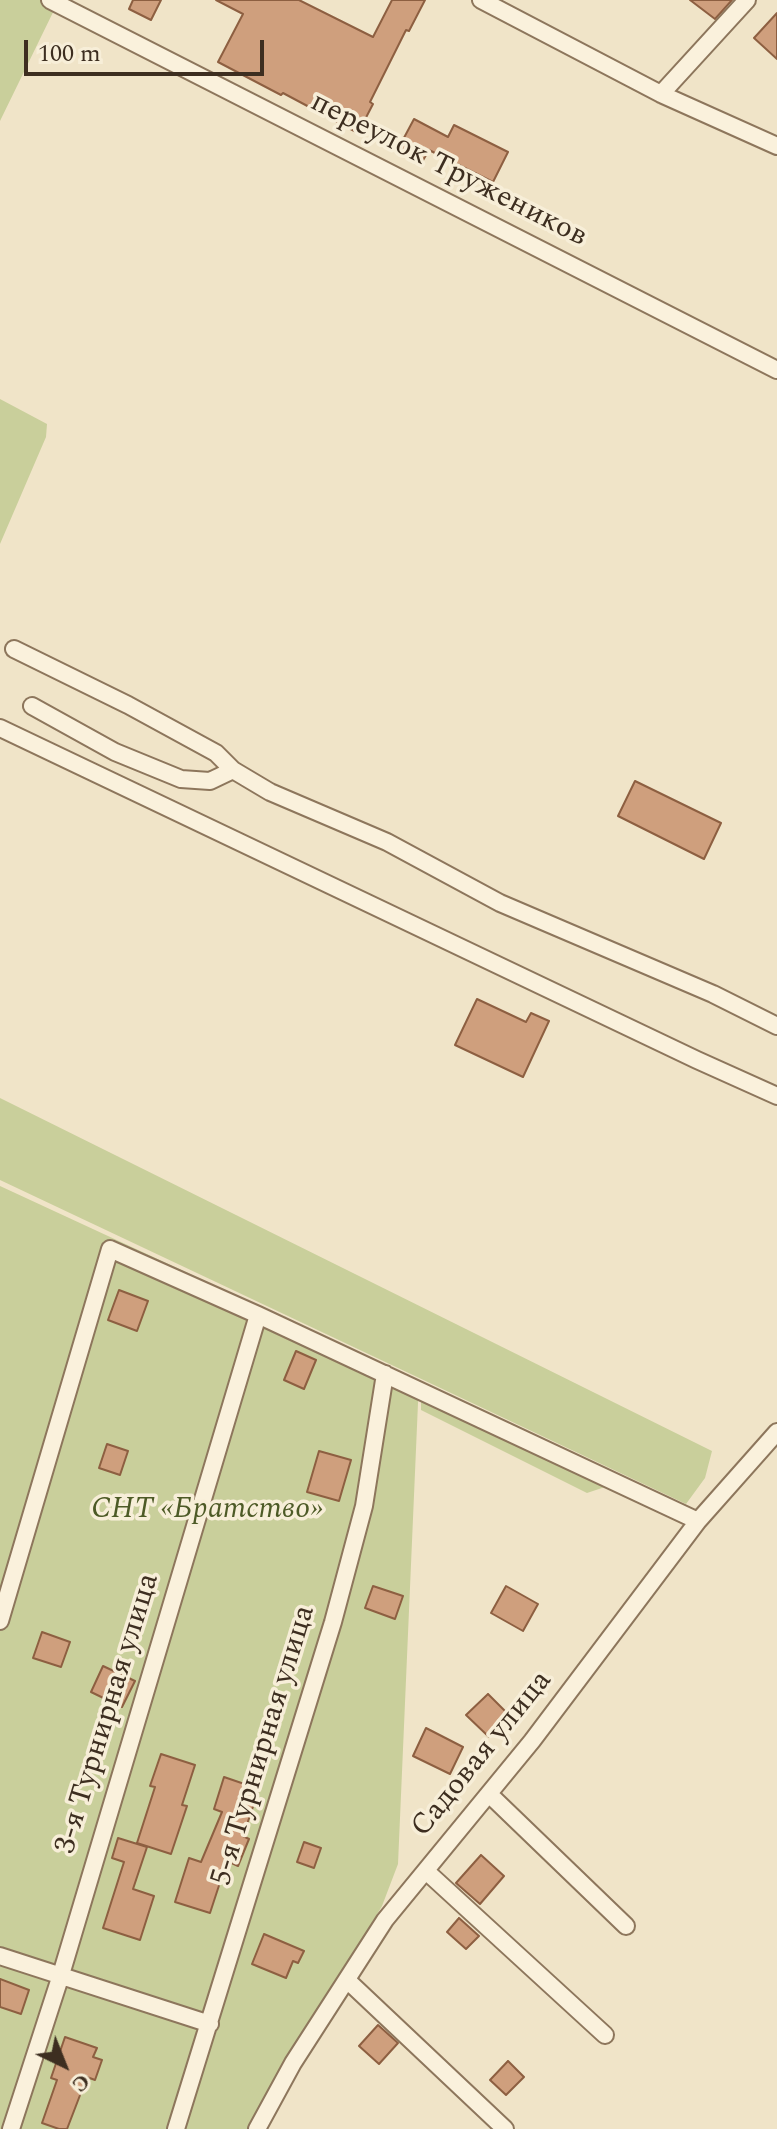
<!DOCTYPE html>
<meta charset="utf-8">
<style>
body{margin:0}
#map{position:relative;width:777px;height:2129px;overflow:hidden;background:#f0e4c8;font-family:Spectral,serif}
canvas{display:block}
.north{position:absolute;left:24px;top:2025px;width:80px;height:80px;-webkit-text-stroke:6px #f7eed8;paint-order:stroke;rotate:137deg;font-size:22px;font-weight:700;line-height:32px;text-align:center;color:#3d2e20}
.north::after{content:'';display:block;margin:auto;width:28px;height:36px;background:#3d2e20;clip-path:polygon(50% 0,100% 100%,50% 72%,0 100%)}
.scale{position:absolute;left:24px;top:40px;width:240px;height:36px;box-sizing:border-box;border:4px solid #3d2e20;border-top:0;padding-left:10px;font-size:24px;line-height:28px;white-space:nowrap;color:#3d2e20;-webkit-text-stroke:6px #f7eed8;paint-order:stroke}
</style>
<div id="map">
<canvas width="777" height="2129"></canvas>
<div class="north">С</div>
<div class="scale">100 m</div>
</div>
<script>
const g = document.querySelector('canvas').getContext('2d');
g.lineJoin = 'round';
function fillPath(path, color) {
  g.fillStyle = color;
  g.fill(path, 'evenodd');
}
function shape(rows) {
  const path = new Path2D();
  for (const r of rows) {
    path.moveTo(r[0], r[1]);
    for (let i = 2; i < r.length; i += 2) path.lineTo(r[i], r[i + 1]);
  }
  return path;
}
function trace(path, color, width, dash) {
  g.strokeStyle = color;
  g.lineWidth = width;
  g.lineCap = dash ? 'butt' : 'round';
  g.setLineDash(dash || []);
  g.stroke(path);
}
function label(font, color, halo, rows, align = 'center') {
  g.font = font + ' Spectral,serif';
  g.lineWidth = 7;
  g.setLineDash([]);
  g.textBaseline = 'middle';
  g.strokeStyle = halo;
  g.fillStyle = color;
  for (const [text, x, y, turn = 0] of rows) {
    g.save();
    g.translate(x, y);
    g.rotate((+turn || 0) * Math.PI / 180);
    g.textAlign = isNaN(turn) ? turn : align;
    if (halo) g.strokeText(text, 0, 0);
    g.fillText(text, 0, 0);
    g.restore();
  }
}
fillPath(shape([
 [0,0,59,0,0,121],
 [0,399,47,424,46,437,0,544],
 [0,1098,712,1451,705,1478,686,1504,0,1180],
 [0,1186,419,1380,398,1864,382,1906,248,2129,0,2129],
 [421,1394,611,1485,587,1493,421,1410]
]), '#c9cf9b');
const building = shape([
 [133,0,161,0,151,20,129,9,133,0],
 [216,0,299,0,373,37,392,0,425,0,409,31,406,30,370,102,373,104,358,133,283,93,281,95,218,62,243,14,216,0],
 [690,0,732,0,715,19,690,0],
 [777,13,777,59,754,38,777,13],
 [414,119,448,137,454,125,508,152,493,182,429,150,422,162,398,149,414,119],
 [635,781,721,823,704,859,618,816,635,781],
 [477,999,526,1022,531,1013,549,1021,523,1077,455,1045,477,999],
 [119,1290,148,1301,137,1331,108,1320,119,1290],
 [296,1351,316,1360,304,1389,284,1380,296,1351],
 [107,1444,128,1451,120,1475,99,1468,107,1444],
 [319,1451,351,1460,339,1501,307,1492,319,1451],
 [373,1586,403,1596,395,1619,365,1608,373,1586],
 [506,1586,538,1604,523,1631,491,1613,506,1586],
 [42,1632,70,1642,61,1667,33,1658,42,1632],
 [103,1666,135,1681,122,1707,91,1692,103,1666],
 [488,1694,510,1716,489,1737,466,1715,488,1694],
 [426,1728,463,1747,450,1774,413,1756,426,1728],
 [161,1754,195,1765,182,1805,187,1806,171,1854,137,1843,155,1787,150,1786,161,1754],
 [224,1777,259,1789,243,1836,249,1839,238,1866,227,1861,210,1913,175,1902,189,1858,201,1862,222,1812,214,1809,224,1777],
 [118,1838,147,1847,133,1889,154,1896,140,1940,103,1928,124,1862,112,1858,118,1838],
 [304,1842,321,1848,314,1868,297,1862,304,1842],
 [481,1855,504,1876,480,1904,456,1883,481,1855],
 [459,1918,479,1936,466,1949,447,1932,459,1918],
 [264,1934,304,1951,298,1963,293,1961,286,1978,252,1964,264,1934],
 [0,1979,29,1990,21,2014,0,2007,0,1979],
 [378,2025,398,2043,379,2064,359,2046,378,2025],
 [65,2037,97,2048,93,2057,102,2060,95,2080,87,2077,67,2129,59,2129,42,2123,57,2080,51,2078,65,2037],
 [508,2061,524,2077,506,2095,490,2080,508,2061]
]);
fillPath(building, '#cf9f7d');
trace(building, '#8d5f41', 2);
const minor = shape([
 [50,0,777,370],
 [481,0,661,94,777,146],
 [661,94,747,0],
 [14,649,128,705,216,753,233,770,270,792,387,842,500,903,713,994,777,1026],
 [32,706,115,752,181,779,210,781,233,770],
 [0,728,697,1060,777,1096],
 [0,1621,110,1249,258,1315,698,1521],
 [489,1794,626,1926],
 [426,1871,605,2035],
 [0,1956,210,2024],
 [347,1980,505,2129],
 [11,2129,60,1978,258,1315],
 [176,2129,333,1622,364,1506,385,1374],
 [257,2129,293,2063,385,1920,532,1741,698,1521,777,1432]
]);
trace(minor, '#8d765c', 20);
trace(minor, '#faf1dc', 16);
label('30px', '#3d2e20', '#f7eed8', [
 ["переулок Тружеников",448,171,27],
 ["3-я Турнирная улица",109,1714,-73],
 ["5-я Турнирная улица",265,1746,-73],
 ["Садовая улица",483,1755,-51]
]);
label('italic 30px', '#4d5a26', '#f7eed8', [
 ["СНТ «Братство»",207,1511]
]);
</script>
